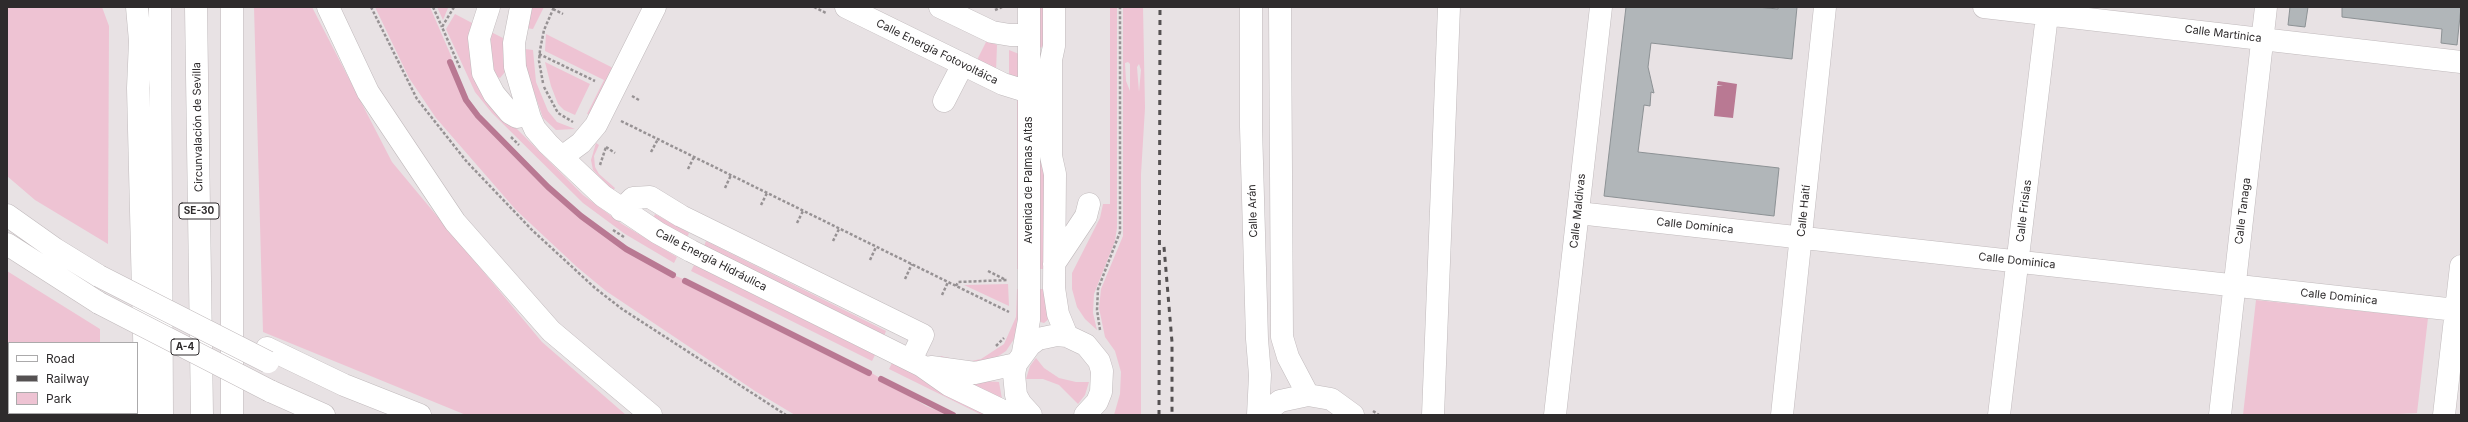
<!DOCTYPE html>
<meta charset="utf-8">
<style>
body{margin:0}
#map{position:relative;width:2468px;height:422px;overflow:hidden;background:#e8e2e4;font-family:Inter,sans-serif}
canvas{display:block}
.frame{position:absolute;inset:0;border:8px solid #2e2b2c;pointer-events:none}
.legend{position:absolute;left:8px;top:342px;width:130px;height:72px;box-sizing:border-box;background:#fff;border:1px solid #abaaab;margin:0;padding:5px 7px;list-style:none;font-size:12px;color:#2e2b2c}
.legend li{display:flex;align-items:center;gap:8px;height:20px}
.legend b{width:20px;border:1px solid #abaaab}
</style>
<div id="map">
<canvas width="2468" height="422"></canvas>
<div class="frame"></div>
<ul class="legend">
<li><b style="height:5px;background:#fff"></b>Road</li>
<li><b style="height:5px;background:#555152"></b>Railway</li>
<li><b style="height:11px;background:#eec3d3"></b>Park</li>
</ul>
</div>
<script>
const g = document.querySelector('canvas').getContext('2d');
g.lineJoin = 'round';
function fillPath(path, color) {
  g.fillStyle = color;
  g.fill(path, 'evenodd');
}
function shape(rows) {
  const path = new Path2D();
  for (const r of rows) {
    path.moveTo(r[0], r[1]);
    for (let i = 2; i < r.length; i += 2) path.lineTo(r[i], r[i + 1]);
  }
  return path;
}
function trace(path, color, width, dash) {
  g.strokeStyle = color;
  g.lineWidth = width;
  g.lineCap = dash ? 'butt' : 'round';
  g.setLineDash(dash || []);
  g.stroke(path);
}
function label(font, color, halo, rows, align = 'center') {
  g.font = font + ' Inter,sans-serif';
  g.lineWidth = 3;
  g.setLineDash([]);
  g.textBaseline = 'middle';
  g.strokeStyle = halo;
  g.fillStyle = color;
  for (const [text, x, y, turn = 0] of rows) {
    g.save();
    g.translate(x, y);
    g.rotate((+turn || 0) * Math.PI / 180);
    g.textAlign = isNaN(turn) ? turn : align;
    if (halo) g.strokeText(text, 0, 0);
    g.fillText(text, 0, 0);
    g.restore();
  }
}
fillPath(shape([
 [7,7,102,7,109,26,108,244,35,200,7,176],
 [254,7,312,7,392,162,542,342,626,415,466,415,263,332],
 [375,7,430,7,452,58,447,61,458,87,474,115,536,178,595,229,658,269,686,280,685,283,869,374,870,372,926,406,948,415,795,415,755,391,606,291,577,267,516,210,436,118,409,78],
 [437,7,448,8,443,20],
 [532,7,544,7,533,29,526,28],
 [1036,7,1048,7,1044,48,1038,47],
 [1110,7,1117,7,1117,228,1115,241,1094,294,1093,313,1097,330,1085,319,1077,307,1072,289,1072,273,1100,218,1103,204,1110,204],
 [1123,7,1143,7,1145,108,1141,174,1141,415,1114,415,1120,394,1121,372,1115,351,1105,337,1099,308,1101,289,1123,236],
 [1128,62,1130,64,1130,91,1126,81,1125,63],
 [1139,64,1141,70,1139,92,1137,67],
 [455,14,474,24,498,110,583,195,622,224,677,257,674,263,625,234,583,203,492,113,475,92,446,29],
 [489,31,503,38,505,72,500,78,492,75],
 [546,34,615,69,591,115,587,114,604,80,545,51],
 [987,40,997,45,996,72,976,62],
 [525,49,533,50,536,82,548,111,557,122,575,129,556,130,543,118,525,66],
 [1009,50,1019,54,1019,78,1009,79],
 [545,62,590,84,575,115,564,110,558,104,551,86],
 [1036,77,1046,170,1047,269,1035,269],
 [1017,100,1020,104,1023,269,1017,269],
 [596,143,599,145,594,156,595,167,599,174,615,188,613,191,593,170,591,160],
 [655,214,689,233,687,238,653,219],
 [706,241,886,331,884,336,704,246],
 [694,265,875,355,872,361,691,271],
 [7,271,100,329,100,343,9,343,9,413,101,413,101,415,7,415],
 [1008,284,1009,306,964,285],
 [1017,289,1023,289,1022,307,1014,339,1006,351,988,363,938,362,941,356,966,362,981,359,1004,344,1016,317],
 [1035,289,1047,289,1050,318,1044,323,1037,321],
 [2256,300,2428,318,2417,413,2379,415,2243,415],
 [1036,358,1044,368,1059,378,1076,382,1089,382,1085,395,1078,404,1059,385,1043,379,1026,379,1030,366],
 [892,363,997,415,982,415,889,369],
 [953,379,999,382,1002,399]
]), '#eec3d3');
fillPath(shape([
 [1718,81,1737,84,1733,118,1714,116,1717,86,1723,86,1717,85]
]), '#b97993');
trace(shape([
 [450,62,466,100,478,116,548,187,581,216,626,249,673,275],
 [685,281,869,373],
 [881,379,953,415]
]), '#b97993', 6);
const building = shape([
 [1626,7,1757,7,1778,9,1778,7,1797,7,1792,59,1651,43,1648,67,1654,93,1651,92,1650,106,1644,105,1638,152,1779,168,1774,216,1604,196,1626,7],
 [2290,7,2308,7,2305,27,2288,25,2290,7],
 [2342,7,2461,7,2457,45,2441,43,2442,29,2342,17,2342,7]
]);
fillPath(building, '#b1b6b9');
trace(building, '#8c9194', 1);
const minor = shape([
 [489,7,479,38,483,73,494,94,510,113,517,117,529,115],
 [521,7,514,43,515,67,530,118,535,129,548,144,603,196,658,233,691,251,922,366,949,385,1001,410,1022,415],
 [846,7,1003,84,1029,92],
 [940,7,992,32,1010,35,1029,35],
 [1054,7,1054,46,1051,60,1051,156,1055,174,1054,288,1058,314,1067,336],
 [1251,7,1251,127,1257,339,1260,375,1258,415],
 [1280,7,1282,337,1288,357,1308,395],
 [1984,7,2461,62],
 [944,101,963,64],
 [562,157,581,143,596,125,655,7],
 [621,210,633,198,650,197,681,216,923,335,911,360],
 [1578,213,2456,310],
 [1054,264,1086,216,1089,204],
 [1023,352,1029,320,1029,7],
 [931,367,975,373,1016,364],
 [1031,415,1021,404,1016,395,1014,374,1016,364,1030,345,1038,339,1057,335,1067,336,1086,345,1099,361,1102,371,1101,392,1097,402,1085,415],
 [1262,415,1280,401,1308,395,1331,399,1353,415],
 [1433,415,1449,7],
 [1555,415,1601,7],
 [1782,415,1825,7],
 [1999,415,2048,7],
 [2220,415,2266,7],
 [2444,415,2461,266]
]);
const highway = shape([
 [137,7,140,41,138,88,146,415],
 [160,7,162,415],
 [196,7,202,415],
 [232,7,232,415],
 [328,7,368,92,455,222,551,331,651,415],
 [7,215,55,249,99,276],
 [7,244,99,303],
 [267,348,344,385,420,415],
 [270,391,324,415],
 [125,415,125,413]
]);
trace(minor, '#c0babc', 23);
trace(highway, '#c0babc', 23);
trace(shape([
 [371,7,417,99,467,162,532,230,595,288,622,309,786,415],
 [433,7,442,27],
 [454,7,442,27,460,68],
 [814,7,826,13],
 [553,9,563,14],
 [995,10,1002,7],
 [539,54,595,81],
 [543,83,539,61,540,50,544,30,554,7],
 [544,87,558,113,573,122],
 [632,96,639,100],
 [621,121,1009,312],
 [511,137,519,145],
 [606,147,615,153],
 [651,152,658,139],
 [600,165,606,147],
 [688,169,694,157],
 [725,188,731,175],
 [761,205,767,193],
 [797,223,803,211],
 [613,230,624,237],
 [833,241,839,229],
 [870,260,876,247],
 [988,271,1006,280],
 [905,279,912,264],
 [956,286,958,282,1008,280],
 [942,295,948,282],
 [1100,330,1097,310,1098,289,1120,232,1120,7],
 [996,346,1004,338],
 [1373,411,1379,415]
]), '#979294', 2.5, [3, 2]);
trace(minor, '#fff', 22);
trace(highway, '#fff', 22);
trace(shape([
 [1164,247,1172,342,1172,415],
 [1159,415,1160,7]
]), '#555152', 3, [5, 5]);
const highwayBridge = shape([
 [99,276,268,362],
 [99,303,270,391]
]);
trace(highwayBridge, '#c0babc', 23, []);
trace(highwayBridge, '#fff', 22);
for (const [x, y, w] of [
 [199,211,40],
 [185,347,28]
]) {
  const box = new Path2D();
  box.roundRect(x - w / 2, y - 8, w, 16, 3);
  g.fillStyle = '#fff';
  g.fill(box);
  trace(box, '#2e2b2c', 1);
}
label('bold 10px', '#2e2b2c', null, [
 ["SE-30",199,211],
 ["A-4",185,347]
]);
label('11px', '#2e2b2c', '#fff', [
 ["Calle Martinica",2223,34,7],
 ["Calle Energía Fotovoltáica",937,52,26],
 ["Circunvalación de Sevilla",198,127,-91],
 ["Avenida de Palmas Altas",1029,180,-90],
 ["Calle Arán",1253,211,-92],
 ["Calle Maldivas",1578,211,-84],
 ["Calle Haití",1804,211,-84],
 ["Calle Frisias",2024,211,-83],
 ["Calle Tanaga",2243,211,-83],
 ["Calle Dominica",1695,226,6],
 ["Calle Energía Hidráulica",711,260,27],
 ["Calle Dominica",2017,261,6],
 ["Calle Dominica",2339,297,6]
]);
</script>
